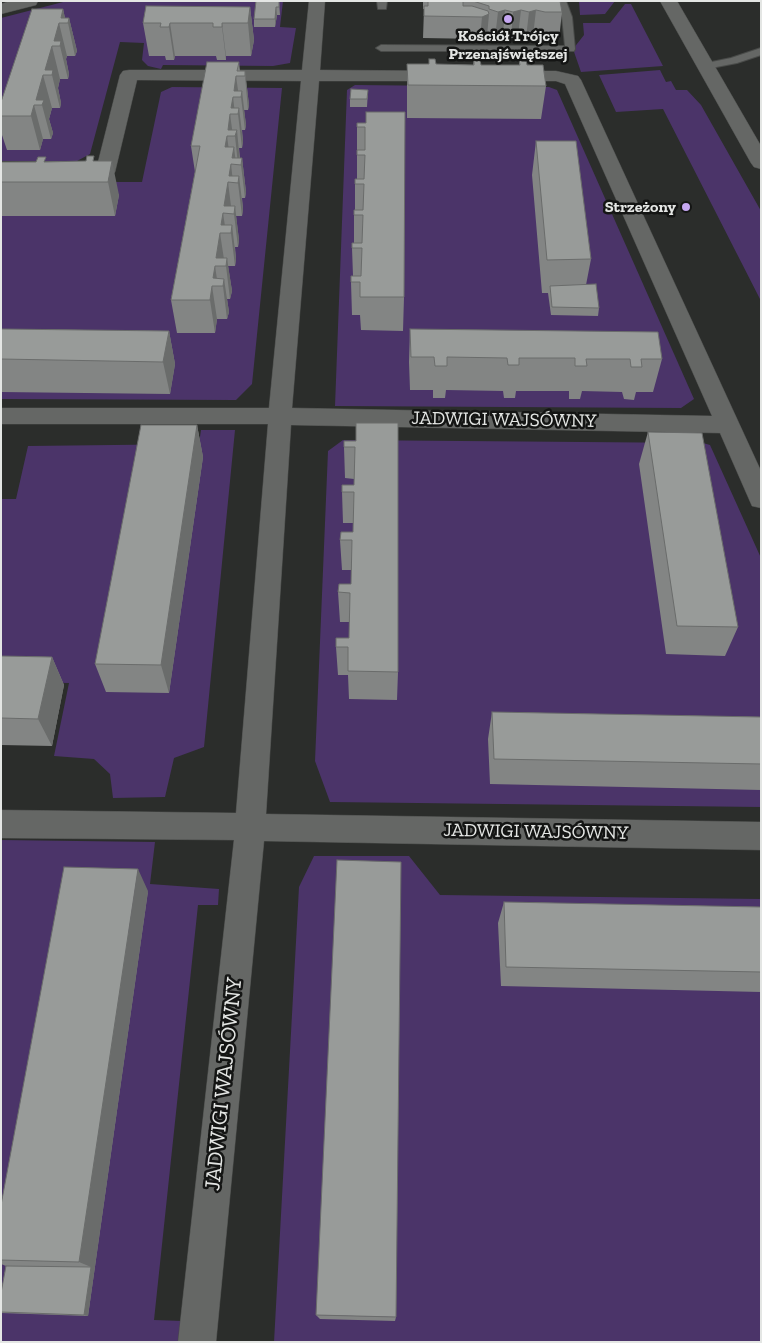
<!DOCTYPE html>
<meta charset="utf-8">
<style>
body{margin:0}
#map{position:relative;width:762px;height:1343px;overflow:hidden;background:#2b2d2b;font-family:"Zilla Slab",serif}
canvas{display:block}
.frame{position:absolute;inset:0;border:2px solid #e4e6e4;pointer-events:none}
</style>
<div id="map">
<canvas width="762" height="1343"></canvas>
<div class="frame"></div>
</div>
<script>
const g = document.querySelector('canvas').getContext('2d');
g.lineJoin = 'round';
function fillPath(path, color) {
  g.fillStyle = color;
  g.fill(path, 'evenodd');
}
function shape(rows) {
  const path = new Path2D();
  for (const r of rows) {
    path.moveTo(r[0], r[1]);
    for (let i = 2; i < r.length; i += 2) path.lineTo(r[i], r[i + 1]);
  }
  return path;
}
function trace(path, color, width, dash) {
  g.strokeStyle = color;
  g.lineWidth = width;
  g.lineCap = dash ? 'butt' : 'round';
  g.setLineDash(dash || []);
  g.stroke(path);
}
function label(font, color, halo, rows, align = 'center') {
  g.font = font + ' "Zilla Slab",serif';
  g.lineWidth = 5;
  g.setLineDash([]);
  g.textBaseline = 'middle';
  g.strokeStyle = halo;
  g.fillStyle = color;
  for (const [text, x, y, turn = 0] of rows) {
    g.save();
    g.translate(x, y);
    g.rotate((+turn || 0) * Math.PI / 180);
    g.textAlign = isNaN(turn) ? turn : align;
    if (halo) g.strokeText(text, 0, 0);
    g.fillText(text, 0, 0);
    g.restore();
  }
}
fillPath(shape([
 [67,1,283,1,280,27,296,28,290,63,273,66,163,65,161,69,148,66,142,60,144,43,120,42,90,154,77,161,1,161,1,18],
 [579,1,615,1,605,14,580,15],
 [625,4,631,4,663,66,581,72,573,49,584,35,583,23,610,23],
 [660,70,666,82,671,81,676,90,687,90,701,105,761,211,761,301,663,109,616,112,599,75],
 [355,85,549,87,557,90,694,399,681,408,335,406,347,90],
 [172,87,282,88,252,384,236,400,1,399,1,182,142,182,161,92],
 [201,430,235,430,204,747,174,758,165,797,113,798,110,774,94,759,54,756,69,683,1,682,1,499,16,499,28,446,199,444],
 [343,440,703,443,710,445,761,558,761,807,330,802,315,761,328,451],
 [1,840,155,842,150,884,219,889,218,905,198,905,154,1320,183,1321,181,1342,1,1342],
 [314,856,409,856,440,895,761,899,761,1342,274,1342,299,887]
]), '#4b3469');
const service = shape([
 [377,1,387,1,386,9,378,9,377,1],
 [556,1,566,1,572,17,575,49,574,51,381,51,376,48,381,45,565,46,562,17,556,1],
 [761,48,761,55,737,63,706,69,701,66,702,64,731,58,761,48]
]);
const minor = shape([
 [10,1,38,1,36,5,1,14,1,4,10,1],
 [309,1,325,1,320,70,446,71,452,72,455,76,452,80,446,81,319,81,292,408,712,416,565,84,556,81,506,81,500,80,497,76,500,72,506,71,556,71,578,76,581,80,761,471,761,508,752,506,720,433,291,425,266,814,761,822,761,850,264,841,216,1342,178,1342,234,840,1,838,1,810,236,813,268,424,1,424,1,408,269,408,301,81,137,80,115,172,112,176,80,178,73,176,70,172,73,168,80,166,97,166,120,75,123,71,129,70,302,70,309,1]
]);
const tertiary = shape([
 [660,1,677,1,761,146,761,169,754,167,751,163,660,1]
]);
trace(service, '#494b49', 2);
trace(minor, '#494b49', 1);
trace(tertiary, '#494b49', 1);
fillPath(service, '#656765');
fillPath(minor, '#656765');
fillPath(tertiary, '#656765');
fillPath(shape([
 [279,1,280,15,277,15,275,27,254,27,254,19],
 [423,1,560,1,562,12,559,39,542,38,533,36,526,38,518,36,511,38,503,36,495,38,487,36,480,39,423,38,424,9,423,9],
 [250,7,254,40,251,56,226,56,226,60,217,60,216,56,175,56,174,60,166,60,165,56,149,56,143,23],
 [63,9,65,18,69,18,77,51,75,56,67,56,66,59,69,74,68,79,60,79,58,88,61,103,60,108,52,108,49,119,53,133,51,139,43,139,40,150,7,150,1,132,1,102],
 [474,60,481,65,519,65,519,60,527,65,546,86,541,119,407,118,407,64,473,65],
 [239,62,240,71,245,71,249,105,248,110,244,110,246,125,245,130,242,130,243,141,242,148,239,148,240,158,242,158,246,192,245,198,242,198,243,209,242,216,236,216,239,240,238,247,235,247,236,259,235,266,228,266,232,291,230,299,227,299,229,312,227,319,217,319,215,333,177,333,171,300,195,172,191,146],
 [368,90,367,107,350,107,350,99],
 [366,123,404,297,403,331,361,330,360,315,352,315,351,282,353,276,352,248,354,243,354,215,355,210,355,184,357,179,357,127],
 [536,141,591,259,586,285,599,308,598,316,551,315,548,293,542,293,532,175],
 [95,161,119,195,115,216,1,216,1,162],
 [1,329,169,331,175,364,170,394,1,392],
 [410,329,662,359,653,392,636,392,634,400,624,399,622,392,582,391,580,399,569,399,569,391,516,391,515,398,504,398,503,391,446,390,445,398,433,398,433,390,410,390,409,362],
 [197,425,203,457,169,693,106,692,95,664],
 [648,432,738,627,725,656,666,654,639,464],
 [356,441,398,672,397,700,349,699,348,675,338,675,336,647,349,638,349,622,340,622,338,592,351,584,351,570,342,570,340,540,353,532,353,523,343,523,342,492,354,485,354,479,345,478,344,447],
 [1,656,52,657,64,685,52,746,1,745],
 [492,712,761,717,761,790,490,784,488,739],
 [148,891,88,1316,1,1313,1,1293,6,1266,1,1264,1,1205],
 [504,902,761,907,761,992,501,986,498,923],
 [316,1315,396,1317,395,1321,320,1319]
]), '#838584');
fillPath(shape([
 [250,7,254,40,251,56,248,23],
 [276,7,277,15,275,27,275,19],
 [63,9,66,23,61,18],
 [505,10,503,36,495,38,498,12],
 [521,10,518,36,511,38,513,12],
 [536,10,533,36,526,38,529,12],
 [489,14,487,36,480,39,482,17],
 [69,18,77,51,75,56,68,23],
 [59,23,67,56,66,59,69,74,68,79,60,46,54,41],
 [170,23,175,56,174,60,169,27],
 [222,23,226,56,226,60,222,27],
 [52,46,60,79,58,88,61,103,60,108,52,75,45,70],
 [245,71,249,105,248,110,245,76],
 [43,75,52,108,49,119,53,133,51,139,42,105,36,100],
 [236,76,239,97,234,91],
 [242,91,246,125,245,130,241,97],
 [233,97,235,114,231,108],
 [34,105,43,139,40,150,31,116],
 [239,108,243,141,242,148,238,114],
 [230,114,233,136,228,130],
 [237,130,240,163,238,165,235,136],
 [227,136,231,166,231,164,233,182,230,182,225,147],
 [234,147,236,164,232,158],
 [242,158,246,192,245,198,241,165],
 [112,161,119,195,115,216,108,182],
 [239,176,243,209,242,216,238,183],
 [228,182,232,214,224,206],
 [235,206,239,240,238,247,234,214],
 [223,213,226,233,221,225],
 [232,225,236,259,235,266,231,233],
 [220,233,225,266,216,258],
 [227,258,232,291,230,299,226,266],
 [215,266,218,286,213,278],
 [224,279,229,312,227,319,223,286],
 [212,286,217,319,215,333,210,300],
 [169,331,175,364,170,394,163,362],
 [197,425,203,457,169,693,161,665],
 [52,657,64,685,52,746,38,719],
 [138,869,148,891,88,1316,84,1315,91,1267,79,1262]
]), '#6a6c6b');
const building = shape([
 [256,1,279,1,279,7,276,7,275,19,254,19,256,1],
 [428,1,463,1,463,6,472,6,488,11,489,14,482,17,424,16,424,6,428,6,428,1],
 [473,1,560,1,562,12,545,12,536,10,529,12,521,10,513,12,505,10,498,12,489,9,489,6,473,1],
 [146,6,250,7,248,23,222,23,222,27,213,27,213,23,170,23,169,27,160,27,161,23,143,23,146,6],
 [32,9,63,9,61,18,69,18,68,23,59,23,54,41,61,41,60,46,52,46,45,70,53,70,52,75,43,75,36,100,44,100,42,105,34,105,31,116,1,116,1,102,32,9],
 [429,59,435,59,436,64,474,65,474,60,480,60,481,65,520,65,519,60,526,60,527,65,543,65,546,86,408,85,407,64,429,64,429,59],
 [207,62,239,62,237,71,245,71,245,76,236,76,234,91,242,91,241,97,233,97,231,108,239,108,238,114,230,114,228,130,237,130,235,136,227,136,225,147,234,147,232,158,242,158,241,165,231,164,229,176,239,176,238,183,228,182,224,206,235,206,234,214,223,213,221,225,232,225,231,233,220,233,216,258,227,258,226,266,215,266,213,278,224,279,223,286,212,286,210,300,171,300,200,146,191,146,207,62],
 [351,89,368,90,367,99,350,99,351,89],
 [366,112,405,112,404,297,360,297,360,282,351,282,351,276,361,276,362,248,352,248,352,243,362,243,363,215,354,215,354,210,363,210,364,184,355,184,355,179,364,179,365,155,357,155,357,150,365,150,365,127,357,127,357,123,366,123,366,112],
 [536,141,576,141,591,259,547,260,536,141],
 [87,156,94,156,93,161,112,161,108,182,1,182,1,162,36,162,38,157,46,157,44,162,86,161,87,156],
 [596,284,599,308,552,307,550,286,596,284],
 [1,329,169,331,163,362,1,359,1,329],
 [410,329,658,332,662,359,641,359,642,367,631,367,630,359,586,359,587,366,575,366,575,358,519,358,519,365,508,365,507,358,447,357,447,366,435,366,434,357,411,357,410,329],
 [356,423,398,423,398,672,348,671,348,647,336,647,336,638,349,638,350,593,338,592,339,584,351,584,352,540,340,540,341,532,353,532,354,492,342,492,342,485,354,485,355,447,344,447,344,441,356,441,356,423],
 [141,425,197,425,161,665,95,664,141,425],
 [648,432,702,433,738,627,677,626,648,432],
 [1,656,52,657,38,719,1,718,1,656],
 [492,712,761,717,761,764,494,759,492,712],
 [337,860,401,862,396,1317,316,1315,337,860],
 [64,867,138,869,79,1262,1,1260,1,1205,64,867],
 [504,902,761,907,761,972,506,967,504,902],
 [6,1266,91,1267,84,1315,1,1312,1,1293,6,1266]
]);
fillPath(building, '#989b99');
trace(building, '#6a6c6b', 1);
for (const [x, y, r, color] of [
 [508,19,5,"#c5a7f1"],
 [686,207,5,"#c5a7f1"]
]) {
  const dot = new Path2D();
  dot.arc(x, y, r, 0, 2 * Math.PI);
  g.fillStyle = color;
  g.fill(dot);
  trace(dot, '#141514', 2);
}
label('bold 16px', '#e4e6e4', '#141514', [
 ["Kościół Trójcy",508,36],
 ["Przenajświętszej",508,54],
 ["Strzeżony",676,207,"right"]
]);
label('19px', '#e4e6e4', '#141514', [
 ["JADWIGI WAJSÓWNY",504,420,1],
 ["JADWIGI WAJSÓWNY",536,832,1]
]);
label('22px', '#e4e6e4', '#141514', [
 ["JADWIGI WAJSÓWNY",224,1084,-84]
]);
</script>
